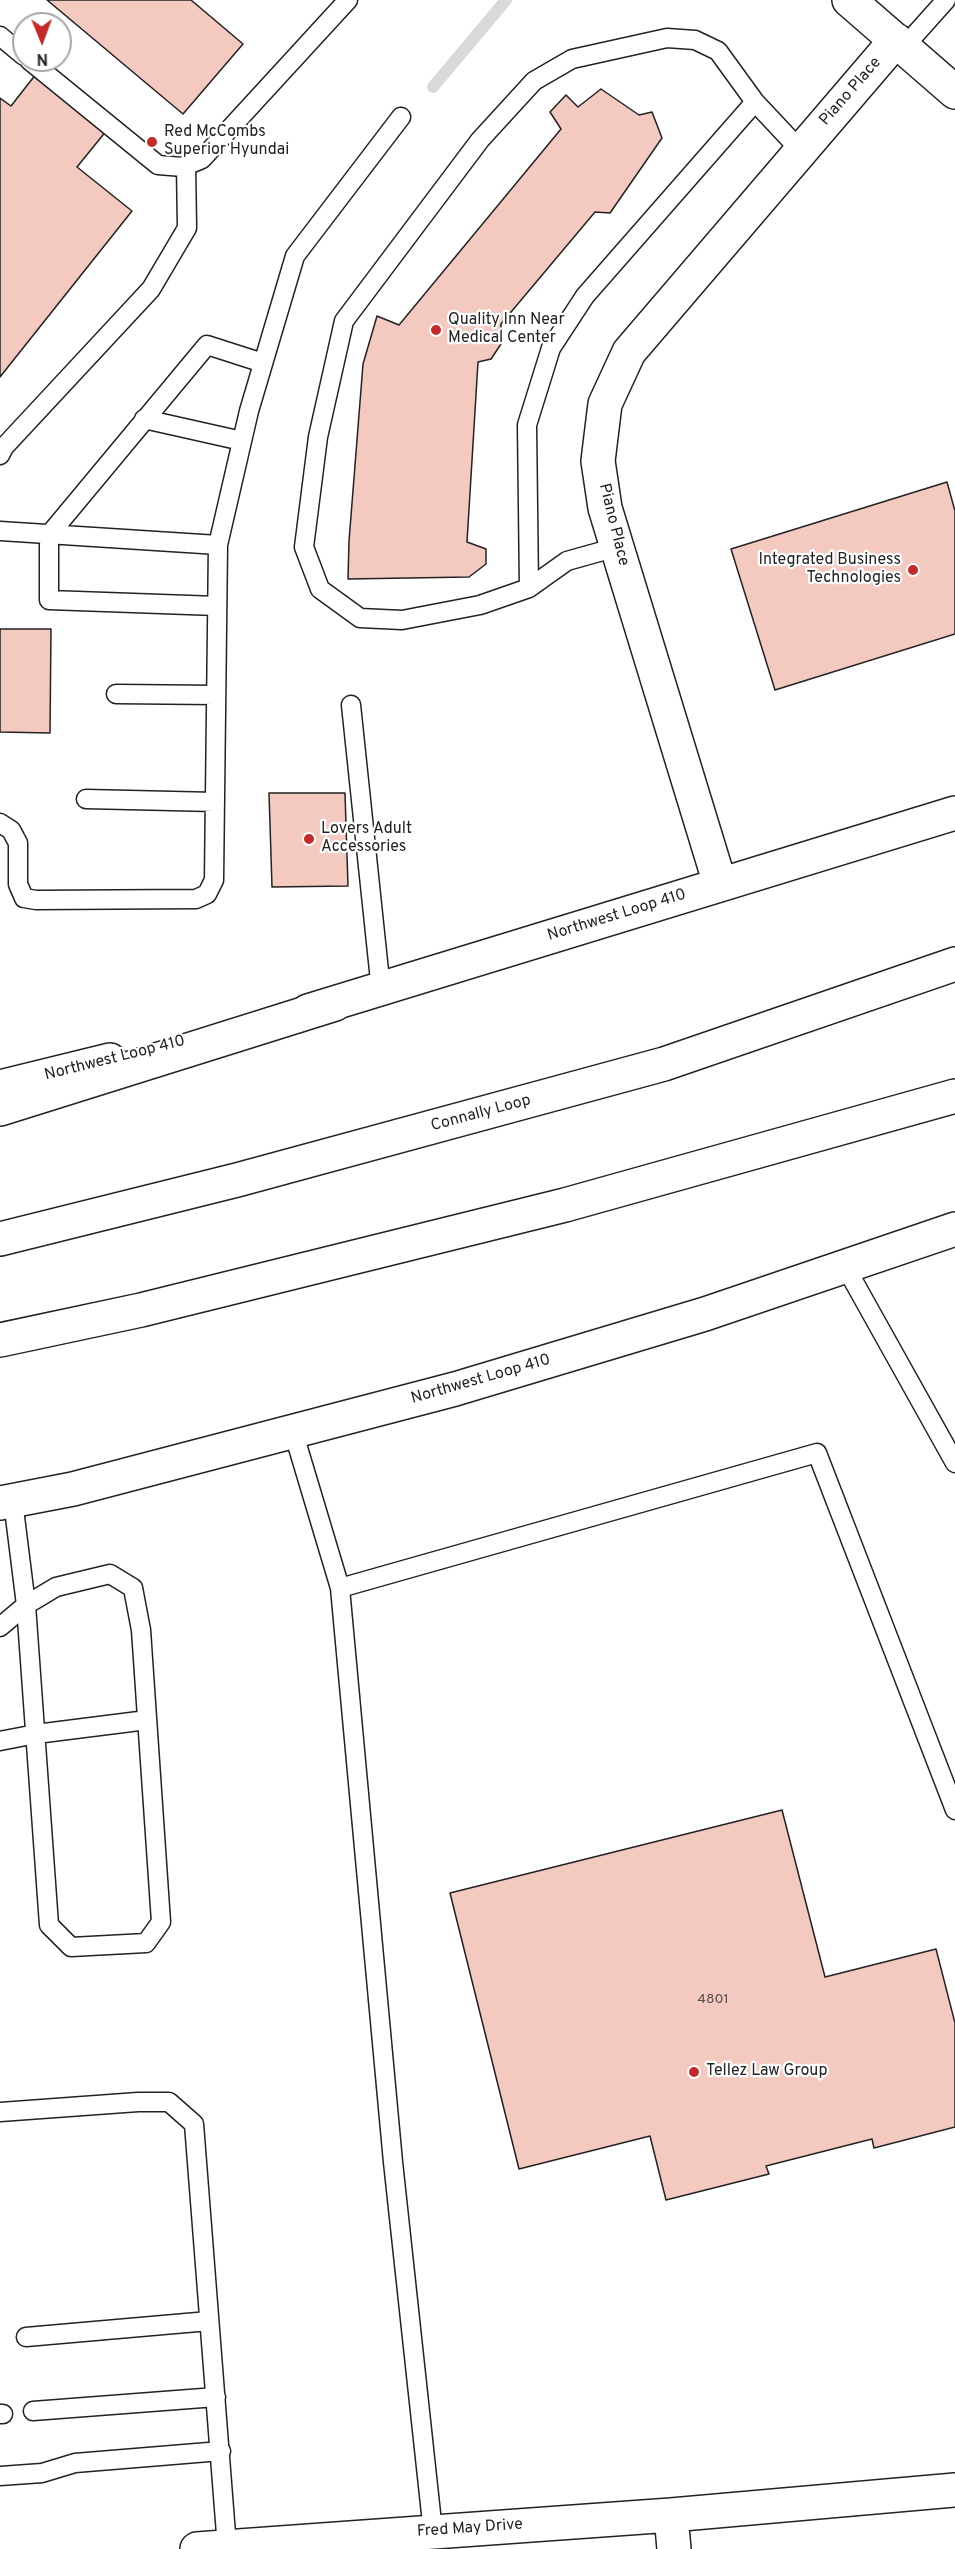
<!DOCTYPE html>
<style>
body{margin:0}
#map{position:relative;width:955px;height:2549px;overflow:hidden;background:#fff;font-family:Overpass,sans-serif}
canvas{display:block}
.north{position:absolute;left:12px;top:12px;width:60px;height:60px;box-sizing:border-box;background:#fff;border:2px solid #a7a7a7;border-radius:50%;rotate:179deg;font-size:16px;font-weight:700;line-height:24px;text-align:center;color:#222}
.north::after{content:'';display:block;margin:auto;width:21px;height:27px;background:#c62828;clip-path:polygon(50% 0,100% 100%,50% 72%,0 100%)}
</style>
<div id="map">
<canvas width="955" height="2549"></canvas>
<div class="north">N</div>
</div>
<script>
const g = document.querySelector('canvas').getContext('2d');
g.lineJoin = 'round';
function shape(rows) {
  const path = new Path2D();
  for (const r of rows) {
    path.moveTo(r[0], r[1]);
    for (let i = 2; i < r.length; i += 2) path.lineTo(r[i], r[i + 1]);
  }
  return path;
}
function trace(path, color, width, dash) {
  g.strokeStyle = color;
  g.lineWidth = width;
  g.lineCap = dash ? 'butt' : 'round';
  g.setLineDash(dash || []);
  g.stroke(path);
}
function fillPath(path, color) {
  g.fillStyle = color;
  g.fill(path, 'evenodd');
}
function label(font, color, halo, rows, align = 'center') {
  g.font = font + ' Overpass,sans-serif';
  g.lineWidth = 4.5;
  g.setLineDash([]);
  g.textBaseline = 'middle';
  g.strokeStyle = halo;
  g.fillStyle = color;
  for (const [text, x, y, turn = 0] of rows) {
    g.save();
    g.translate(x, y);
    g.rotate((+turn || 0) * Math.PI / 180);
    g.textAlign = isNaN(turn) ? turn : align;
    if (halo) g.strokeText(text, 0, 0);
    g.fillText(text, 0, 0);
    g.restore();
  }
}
trace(shape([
 [433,87,506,0]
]), '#d9d9d9', 12);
const building = shape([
 [47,0,191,0,243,44,183,114,47,0],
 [36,74,107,130,77,167,132,211,0,377,0,98,11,106,36,74],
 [601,89,639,115,652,112,662,138,610,213,595,212,501,324,501,344,491,359,478,362,467,542,486,549,486,564,469,577,348,579,349,541,363,364,377,316,399,325,561,129,550,112,566,95,578,107,601,89],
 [947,482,955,511,955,634,775,690,731,549,947,482],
 [0,629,51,629,50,733,0,732,0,629],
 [269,793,345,793,348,886,272,887,269,793],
 [782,1810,825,1977,936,1949,955,2023,955,2127,874,2148,872,2139,766,2166,769,2174,666,2200,650,2136,519,2169,450,1893,782,1810]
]);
fillPath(building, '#f3c9c0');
trace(building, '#222', 1.5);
const service = shape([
 [0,36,24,56],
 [904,47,946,0],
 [29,60,158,165,183,167,202,159,348,0],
 [144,419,242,441],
 [0,455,4,447,151,289,187,228,186,165],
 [0,531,218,545],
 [617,547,567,561,529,588,480,605,402,620,360,618,320,589,304,547,318,437,344,321,480,140,534,81,572,59,667,38,695,40,718,51,755,102,801,151],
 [529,588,527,425,551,348,585,296,755,102],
 [217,606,49,600,49,535,207,345,263,363],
 [116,694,216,695],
 [351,705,381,990],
 [86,799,215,802],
 [0,823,11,830,18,843,18,884,24,898,36,900,196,899,207,894,214,880,218,545,249,411,295,256,401,117],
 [845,1266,955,1463],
 [293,1431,340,1588,817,1453,955,1810],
 [340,1588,393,2162,433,2532],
 [0,1627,26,1605,56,1587,110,1574,133,1588,141,1630,161,1922,146,1943,71,1947,49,1925,26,1605,13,1501],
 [0,1741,36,1734,147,1720],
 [0,2112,138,2102,169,2102,194,2124,227,2547],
 [26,2337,209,2321],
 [33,2411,216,2397],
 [0,2414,3,2414],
 [0,2476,42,2473,75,2463,221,2451]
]);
const minor = shape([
 [849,0,955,92],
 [720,884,605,508,598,461,605,404,629,352,896,40],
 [671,2515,674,2549],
 [197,2549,671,2515,955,2490]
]);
const secondary = shape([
 [308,1011,955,813],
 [0,1087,110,1060],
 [0,1503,73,1489,455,1389,705,1314,955,1229]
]);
const motorway = shape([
 [0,1109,335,1004],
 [0,1239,237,1180,664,1064,955,964],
 [0,1340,141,1310,565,1205,955,1096]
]);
trace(service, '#222', 21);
trace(minor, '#222', 36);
trace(secondary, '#222', 36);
trace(motorway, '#222', 36);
trace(service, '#fff', 18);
trace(minor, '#fff', 33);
trace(secondary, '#fff', 33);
trace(motorway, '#fff', 33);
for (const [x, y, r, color] of [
 [152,142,6,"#c62828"],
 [436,330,6,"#c62828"],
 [913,570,6,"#c62828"],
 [309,839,6,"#c62828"],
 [694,2072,6,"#c62828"]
]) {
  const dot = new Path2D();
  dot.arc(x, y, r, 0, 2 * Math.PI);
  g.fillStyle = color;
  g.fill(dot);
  trace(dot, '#fff', 2);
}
label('14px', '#564c4a', null, [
 ["4801",713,2000]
]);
label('16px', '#222', '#fff', [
 ["Piano Place",851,92,-49],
 ["Piano Place",613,525,76],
 ["Northwest Loop 410",617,916,-17],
 ["Northwest Loop 410",115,1059,-14],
 ["Connally Loop",481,1114,-15],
 ["Northwest Loop 410",481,1380,-16],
 ["Fred May Drive",470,2529,-4]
]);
label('16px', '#222', '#fff', [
 ["Red McCombs",164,133],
 ["Superior Hyundai",164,151],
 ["Quality Inn Near",448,321],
 ["Medical Center",448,339],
 ["Integrated Business",901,561,"right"],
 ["Technologies",901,579,"right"],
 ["Lovers Adult",321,830],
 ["Accessories",321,848],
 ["Tellez Law Group",706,2072]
], 'left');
</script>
